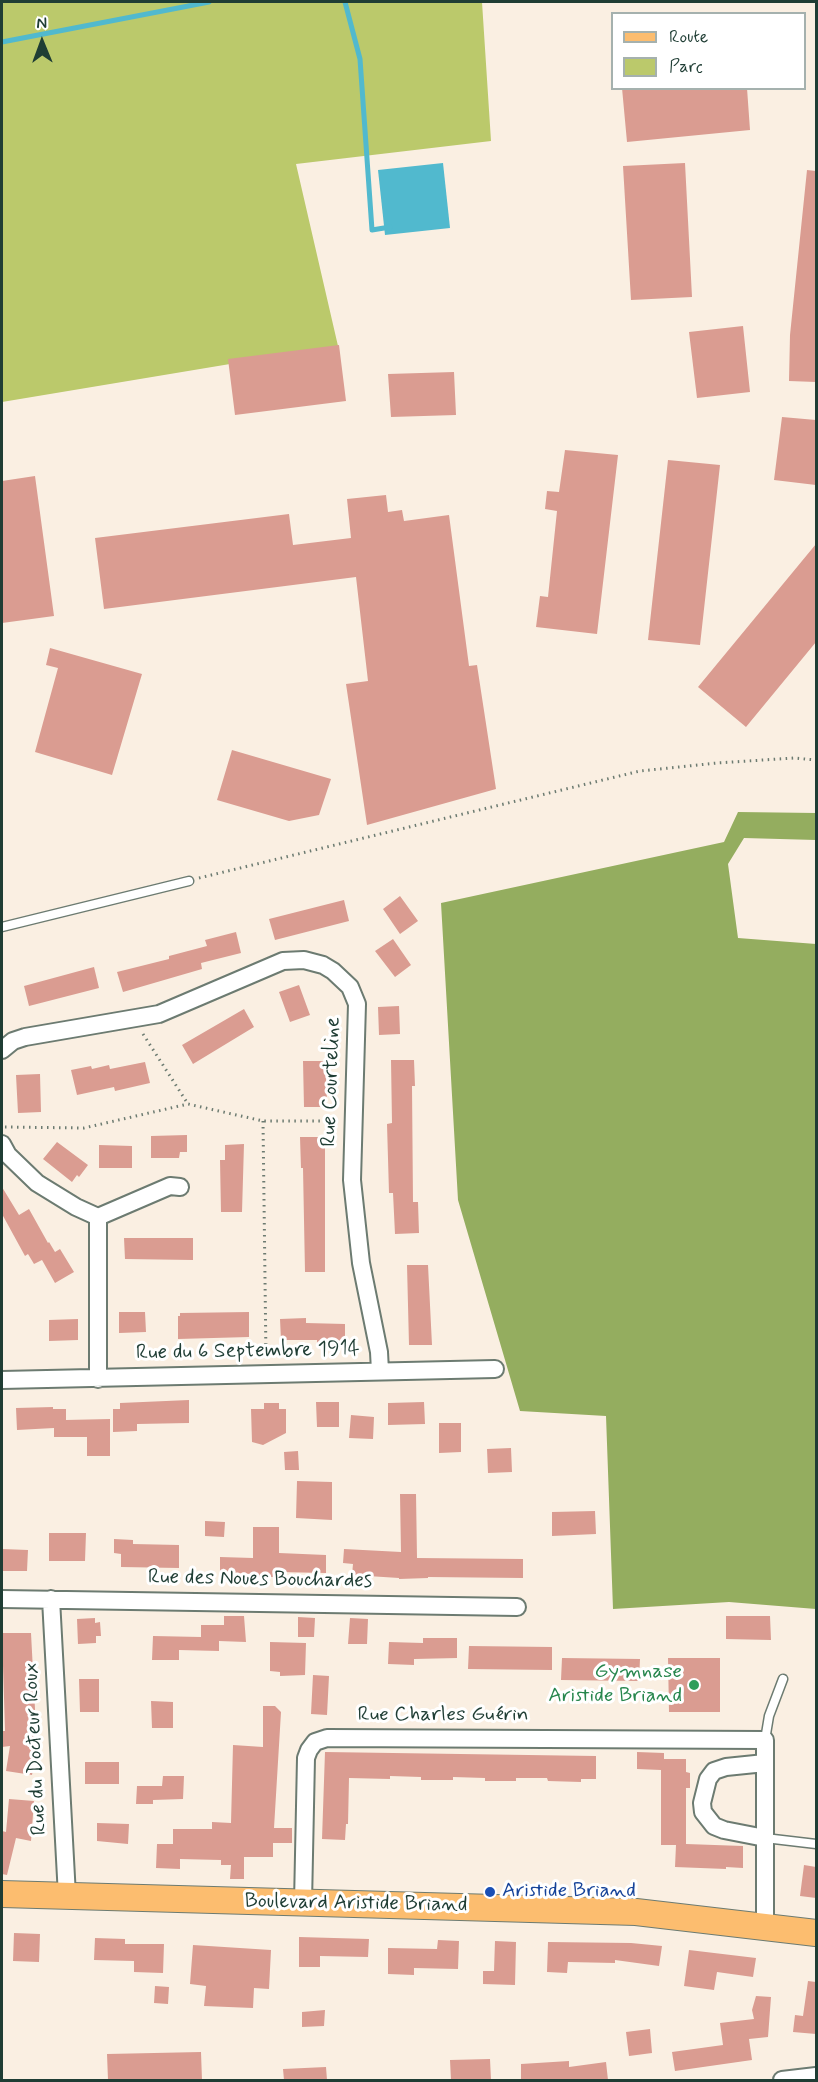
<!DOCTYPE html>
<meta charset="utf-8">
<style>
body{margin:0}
#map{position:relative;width:818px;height:2082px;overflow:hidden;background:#faefe2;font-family:Mynerve,sans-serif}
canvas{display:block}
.frame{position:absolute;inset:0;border:3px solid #1f3d34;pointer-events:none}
.legend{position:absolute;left:611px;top:12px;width:195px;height:78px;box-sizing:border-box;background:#fff;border:2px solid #a5b1ae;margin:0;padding:8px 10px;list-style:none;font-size:18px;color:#1f3d34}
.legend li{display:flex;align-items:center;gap:12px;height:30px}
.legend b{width:30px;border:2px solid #a5b1ae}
.north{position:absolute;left:12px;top:12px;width:60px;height:60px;-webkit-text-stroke:4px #fff;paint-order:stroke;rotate:359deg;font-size:16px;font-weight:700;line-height:24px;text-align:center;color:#1f3d34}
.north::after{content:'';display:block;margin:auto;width:21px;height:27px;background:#1f3d34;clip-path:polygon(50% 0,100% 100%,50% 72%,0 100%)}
</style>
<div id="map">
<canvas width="818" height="2082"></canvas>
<div class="frame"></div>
<ul class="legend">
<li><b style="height:8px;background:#fcbd6f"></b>Route</li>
<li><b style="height:16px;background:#bbc96b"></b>Parc</li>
</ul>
<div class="north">N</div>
</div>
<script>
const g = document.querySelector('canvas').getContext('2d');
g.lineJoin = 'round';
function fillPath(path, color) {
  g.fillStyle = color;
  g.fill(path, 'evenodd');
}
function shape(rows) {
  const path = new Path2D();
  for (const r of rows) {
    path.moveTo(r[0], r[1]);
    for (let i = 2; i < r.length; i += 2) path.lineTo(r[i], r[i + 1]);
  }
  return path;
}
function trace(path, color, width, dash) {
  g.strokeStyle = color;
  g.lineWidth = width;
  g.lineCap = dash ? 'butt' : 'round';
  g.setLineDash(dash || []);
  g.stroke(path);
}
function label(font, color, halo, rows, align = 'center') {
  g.font = font + ' Mynerve,sans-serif';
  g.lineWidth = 6;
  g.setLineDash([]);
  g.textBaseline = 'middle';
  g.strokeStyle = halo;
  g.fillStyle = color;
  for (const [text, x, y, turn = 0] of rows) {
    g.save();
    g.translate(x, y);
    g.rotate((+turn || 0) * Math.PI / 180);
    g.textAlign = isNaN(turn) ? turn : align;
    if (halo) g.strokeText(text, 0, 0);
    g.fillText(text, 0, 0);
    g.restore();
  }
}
fillPath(shape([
 [2,2,482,2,491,141,296,164,338,346,2,402]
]), '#bbc96b');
fillPath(shape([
 [738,812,816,813,816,840,744,838,728,864,738,938,816,944,816,1609,729,1602,613,1609,606,1416,520,1411,458,1200,441,903,724,842]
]), '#94ad5f');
fillPath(shape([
 [443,163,450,228,385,235,378,170]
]), '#51b9ce');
trace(shape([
 [345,2,360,59,372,230,390,227],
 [2,42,209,2]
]), '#51b9ce', 5);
fillPath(shape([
 [622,88,747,88,750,130,627,142],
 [685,163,692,297,631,300,623,166],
 [807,170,816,171,816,382,789,381,790,335],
 [743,326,750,392,697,398,689,332],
 [339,345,346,401,235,415,228,359],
 [454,372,456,415,391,417,388,374],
 [782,417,816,420,816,485,774,480],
 [565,450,618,455,597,634,536,627,540,596,548,597,557,511,545,509,547,491,559,492],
 [668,460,720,465,700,645,648,640],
 [35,476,54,616,2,623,2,481],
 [386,495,388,512,402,510,404,521,449,515,469,666,477,665,496,789,367,825,346,684,368,681,356,577,104,609,95,538,289,514,293,545,351,538,347,499],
 [816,544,816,642,746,727,698,687],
 [50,648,142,674,112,775,35,752,58,668,46,665],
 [232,750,331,779,319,815,289,821,217,800],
 [400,896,418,921,400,934,383,909],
 [344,900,349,921,275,940,269,919],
 [236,932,241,953,201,963,202,969,123,992,117,972,169,959,169,956,207,946,205,940],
 [393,939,411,965,395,977,375,951],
 [94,967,99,988,29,1006,24,986],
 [299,985,310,1015,290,1022,279,992],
 [399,1006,400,1034,379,1035,378,1007],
 [244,1009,254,1027,193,1064,182,1045],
 [391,1060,414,1060,415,1086,412,1086,413,1202,418,1202,419,1233,395,1234,393,1193,389,1193,387,1124,392,1123],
 [303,1061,326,1061,327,1107,304,1107],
 [145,1062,150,1083,115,1091,114,1087,77,1095,71,1070,91,1066,92,1069,109,1065,110,1069],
 [40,1074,41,1112,18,1113,16,1075],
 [187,1135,187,1152,180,1152,179,1158,151,1158,151,1136],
 [300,1137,325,1137,325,1272,305,1272,303,1168,301,1168],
 [57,1142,88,1165,79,1177,77,1175,72,1182,43,1159],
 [244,1144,242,1212,221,1212,220,1160,225,1160,225,1145],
 [99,1145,132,1146,132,1168,99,1168],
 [2,1187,19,1215,29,1209,48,1243,49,1242,55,1252,60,1249,74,1272,55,1283,42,1260,34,1264,28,1254,25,1256,2,1214],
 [124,1238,193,1238,193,1260,125,1259],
 [407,1265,428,1265,432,1345,409,1345],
 [119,1312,145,1312,146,1332,119,1333],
 [249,1312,249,1337,178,1339,178,1316,180,1316,180,1313],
 [306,1318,306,1323,345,1324,345,1347,317,1347,317,1340,281,1340,280,1319],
 [78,1319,78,1340,49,1341,49,1320],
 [189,1400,189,1423,137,1424,137,1431,113,1432,113,1409,120,1409,120,1403],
 [316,1402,339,1402,339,1427,317,1427],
 [424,1402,425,1424,388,1425,388,1403],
 [264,1403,279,1403,279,1409,286,1409,286,1433,263,1445,252,1442,251,1409,264,1409],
 [53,1407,53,1409,66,1409,66,1420,110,1419,110,1456,87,1456,87,1437,54,1437,54,1428,17,1430,16,1408],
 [351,1415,374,1417,373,1439,349,1438],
 [439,1423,461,1423,461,1452,439,1453],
 [511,1448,512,1472,488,1473,487,1449],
 [298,1451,299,1470,285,1470,284,1452],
 [297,1481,332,1482,332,1520,296,1518],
 [400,1494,416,1494,417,1558,523,1559,523,1578,428,1577,428,1578,399,1579,399,1578,352,1575,353,1564,343,1563,344,1549,401,1552],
 [595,1511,596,1534,552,1536,552,1512],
 [205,1521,225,1522,224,1537,205,1536],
 [253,1527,279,1527,279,1553,326,1555,326,1573,279,1572,279,1577,220,1577,220,1557,253,1558],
 [49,1533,86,1533,85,1561,49,1561],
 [114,1539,133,1540,133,1544,179,1545,179,1568,121,1567,121,1554,114,1553],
 [2,1549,28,1550,27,1571,2,1571],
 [224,1616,244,1616,246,1642,219,1641,219,1651,179,1650,179,1660,152,1660,153,1636,201,1637,201,1625,224,1625],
 [726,1616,770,1616,771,1640,726,1639],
 [298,1617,315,1618,314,1637,298,1637],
 [95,1618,95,1623,100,1622,101,1636,96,1636,96,1643,78,1644,77,1619],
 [350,1618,368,1619,367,1644,348,1644],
 [2,1633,31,1633,37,1747,32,1775,6,1771,10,1746,2,1747,2,1731,5,1731],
 [423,1638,457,1638,457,1658,414,1659,414,1665,388,1664,389,1642,423,1643],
 [270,1642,306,1643,305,1675,280,1676,280,1672,270,1671],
 [469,1646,552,1647,552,1670,468,1669],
 [562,1658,640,1659,639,1681,561,1680],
 [668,1658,720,1658,720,1712,669,1712],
 [313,1675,329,1676,327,1715,311,1714],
 [79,1679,99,1679,99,1712,80,1712],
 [151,1701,173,1702,173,1728,152,1728],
 [263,1706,275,1706,281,1712,274,1828,292,1828,292,1843,273,1843,273,1857,244,1857,244,1879,230,1879,231,1865,221,1865,221,1860,180,1859,180,1869,156,1868,157,1844,173,1844,173,1829,212,1829,212,1822,231,1823,233,1745,263,1747],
 [325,1752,596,1756,596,1779,581,1779,581,1782,548,1781,547,1778,516,1778,516,1781,485,1781,485,1778,453,1777,453,1780,421,1780,421,1777,390,1776,390,1779,349,1778,348,1824,346,1824,345,1840,322,1839],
 [637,1752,664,1753,664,1759,686,1759,686,1772,690,1773,690,1788,686,1788,686,1844,743,1846,743,1868,726,1867,726,1869,675,1867,676,1845,661,1845,661,1770,637,1769],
 [85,1762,119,1762,119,1784,85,1784],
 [163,1776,184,1776,183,1799,153,1800,153,1804,136,1804,137,1786,162,1786],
 [9,1799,34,1801,31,1841,16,1838,7,1875,2,1874,2,1831,6,1832],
 [97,1823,129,1824,128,1844,97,1841],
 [804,1865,816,1867,816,1898,800,1896],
 [14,1933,40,1934,39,1962,13,1961],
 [299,1937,369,1939,368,1957,320,1956,320,1967,299,1967],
 [95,1938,125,1939,125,1944,164,1944,163,1973,134,1972,134,1961,94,1960],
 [438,1940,459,1941,458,1969,414,1968,414,1975,388,1974,388,1948,437,1949],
 [495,1941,516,1942,515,1985,483,1984,483,1971,494,1971],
 [548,1942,631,1943,662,1946,659,1966,615,1960,615,1963,568,1962,567,1973,547,1972],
 [193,1945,271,1950,269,1989,254,1988,253,2008,204,2006,206,1986,190,1984],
 [689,1950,756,1958,753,1977,717,1972,714,1990,684,1986],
 [808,1981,816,1982,816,2034,793,2032,795,2015,803,2016],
 [155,1986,169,1987,168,2004,154,2003],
 [756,1996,771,1997,768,2037,749,2039,752,2060,675,2071,672,2052,723,2045,720,2023,754,2019,752,2010],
 [325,2010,324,2026,302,2027,302,2012],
 [650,2029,652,2053,629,2056,626,2032],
 [201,2052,202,2080,108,2080,107,2054],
 [490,2059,491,2080,451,2080,450,2060],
 [569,2061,569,2067,606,2062,608,2080,521,2080,521,2064],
 [326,2067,327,2080,284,2080,283,2069]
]), '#da9c91');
const service = shape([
 [2,927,189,881],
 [765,1740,769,1716,783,1679],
 [765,1838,816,1844]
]);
const minor = shape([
 [2,1050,13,1041,25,1037,159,1014,283,961,304,960,323,965,333,971,350,987,357,1004,352,1180,361,1263,379,1352,380,1371],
 [2,1144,8,1155,37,1183,76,1207,98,1217,98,1379],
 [98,1217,170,1186,180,1187],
 [2,1380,495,1369],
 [2,1599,517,1607],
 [51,1599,67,1896],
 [765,1763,726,1767,714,1771,708,1779,702,1803,703,1812,714,1826,724,1830,765,1838],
 [303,1903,306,1758,309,1750,315,1742,327,1738,765,1740,765,1927],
 [782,2080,816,2076]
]);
const primary = shape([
 [2,1894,636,1912,816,1933]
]);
trace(service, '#6c7b71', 11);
trace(minor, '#6c7b71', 20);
trace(primary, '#6c7b71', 28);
trace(shape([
 [199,878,640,771,717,763,794,758,816,760],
 [143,1034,188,1104],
 [263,1121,266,1358],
 [5,1127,84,1128,188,1104,263,1121,339,1121]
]), '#6c7b71', 3, [1.5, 4.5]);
trace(service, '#fff', 8);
trace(minor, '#fff', 16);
trace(primary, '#fcbd6f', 26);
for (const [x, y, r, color] of [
 [694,1685,6,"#2e9e5b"],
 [490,1892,6,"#1a4fb4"]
]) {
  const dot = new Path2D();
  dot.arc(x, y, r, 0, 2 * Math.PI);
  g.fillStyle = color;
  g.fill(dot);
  trace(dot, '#fff', 2);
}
label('21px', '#1f3d34', '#fff', [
 ["Rue Courteline",332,1082,-88],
 ["Rue du 6 Septembre 1914",248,1352,-1],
 ["Rue des Noues Bouchardes",260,1580,1],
 ["Rue Charles Guérin",443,1716],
 ["Rue du Docteur Roux",36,1749,-93],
 ["Boulevard Aristide Briand",356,1904,1]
]);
label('21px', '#27864d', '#fff', [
 ["Gymnase",682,1673],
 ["Aristide Briand",682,1697]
], 'right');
label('21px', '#164399', '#fff', [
 ["Aristide Briand",502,1892]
], 'left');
</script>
